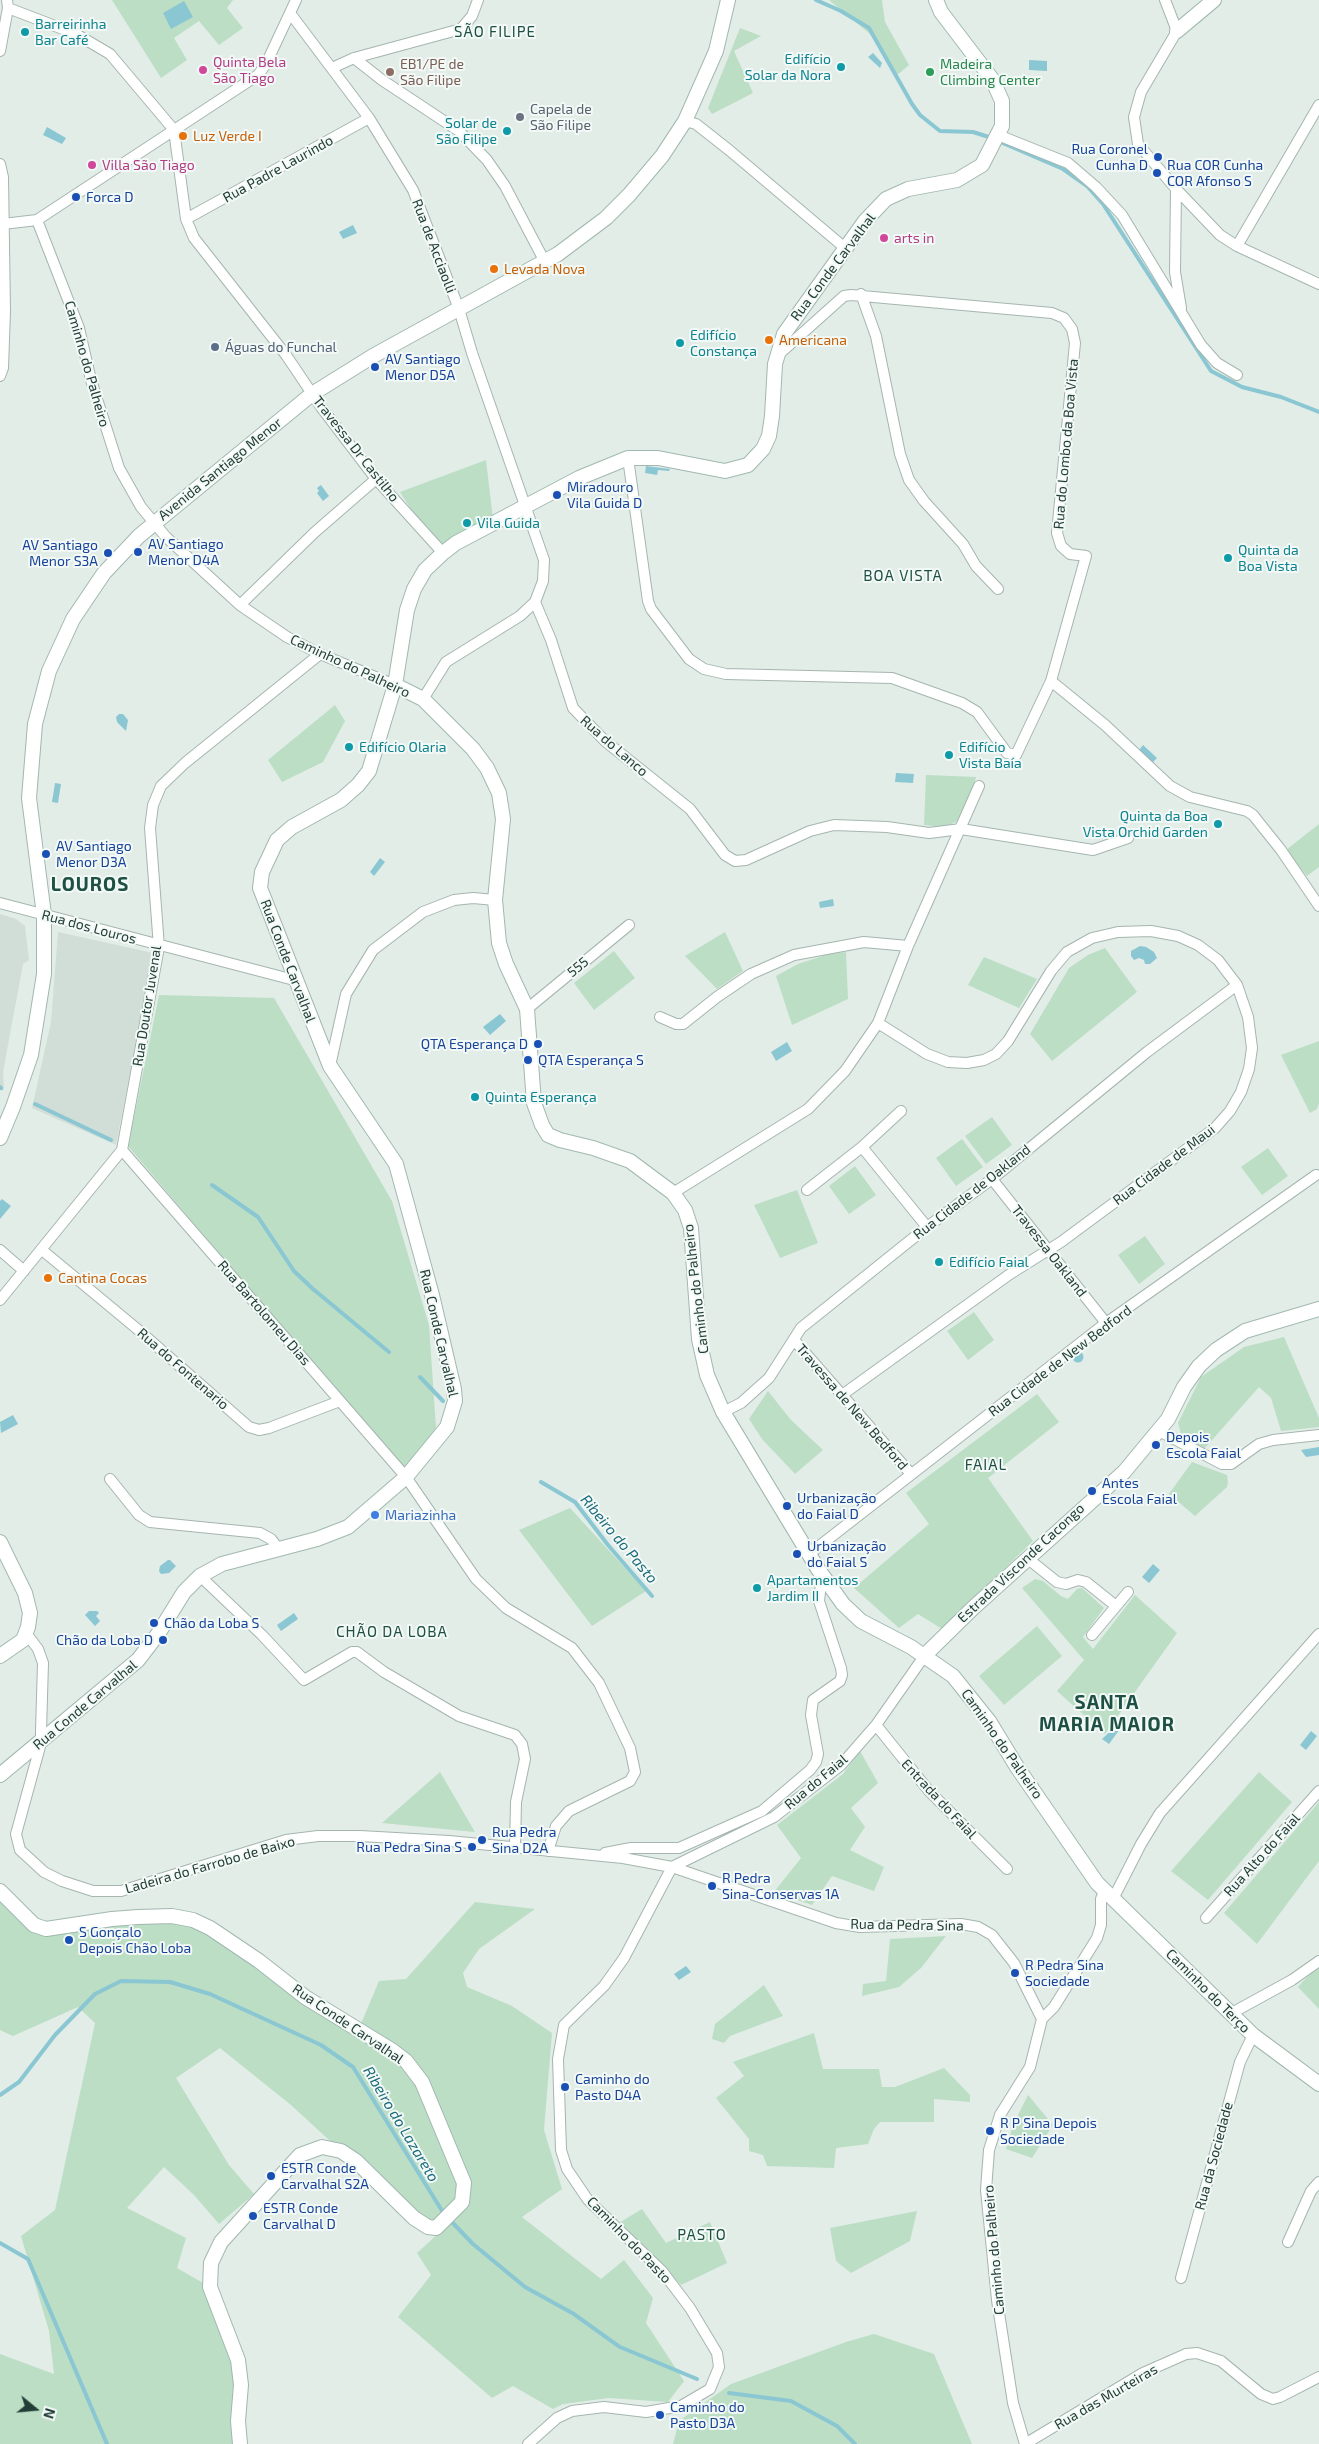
<!DOCTYPE html>
<meta charset="utf-8">
<style>
body{margin:0}
#map{position:relative;width:1319px;height:2444px;overflow:hidden;background:#e2ede8;font-family:"Exo 2",sans-serif}
canvas{display:block}
.north{position:absolute;left:10px;top:2384px;width:50px;height:50px;-webkit-text-stroke:4px #f3f9f6;paint-order:stroke;rotate:107deg;font-size:14px;font-weight:700;line-height:20px;text-align:center;color:#223e37}
.north::after{content:'';display:block;margin:auto;width:18px;height:22px;background:#223e37;clip-path:polygon(50% 0,100% 100%,50% 72%,0 100%)}
</style>
<div id="map">
<canvas width="1319" height="2444"></canvas>
<div class="north">N</div>
</div>
<script>
const g = document.querySelector('canvas').getContext('2d');
g.lineJoin = 'round';
function fillPath(path, color) {
  g.fillStyle = color;
  g.fill(path, 'evenodd');
}
function shape(rows) {
  const path = new Path2D();
  for (const r of rows) {
    if (r.length === 3) {
      path.moveTo(r[0] + r[2], r[1]);
      path.arc(r[0], r[1], r[2], 0, 2 * Math.PI);
      continue;
    }
    path.moveTo(r[0], r[1]);
    for (let i = 2; i < r.length; i += 2) path.lineTo(r[i], r[i + 1]);
  }
  return path;
}
function trace(path, color, width, dash) {
  g.strokeStyle = color;
  g.lineWidth = width;
  g.lineCap = dash ? 'butt' : 'round';
  g.setLineDash(dash || []);
  g.stroke(path);
}
function label(font, color, halo, rows, align = 'center') {
  g.font = font + ' "Exo 2",sans-serif';
  g.lineWidth = 4;
  g.setLineDash([]);
  g.textBaseline = 'middle';
  g.strokeStyle = halo;
  g.fillStyle = color;
  for (const [text, x, y, turn = 0] of rows) {
    g.save();
    g.translate(x, y);
    g.rotate((+turn || 0) * Math.PI / 180);
    g.textAlign = isNaN(turn) ? turn : align;
    if (halo) g.strokeText(text, 0, 0);
    g.fillText(text, 0, 0);
    g.restore();
  }
}
fillPath(shape([
 [0,914,16,919,25,926,29,960,23,964,3,1072,4,1089,2,1091,0,1089],
 [58,932,153,953,116,1145,32,1108,51,1022]
]), '#d1ddd7');
fillPath(shape([
 [112,0,233,0,227,8,243,28,219,45,199,21,174,38,187,60,161,78],
 [829,0,882,0,885,22,909,65,896,76,870,34],
 [740,28,761,36,734,51,753,93,712,114,708,108],
 [486,460,493,519,444,550,416,517,400,492],
 [335,705,345,721,323,762,282,782,268,760],
 [926,775,976,777,969,804,956,822,943,827,924,825],
 [1319,824,1319,867,1307,876,1286,850],
 [725,932,743,971,717,989,685,956],
 [1105,948,1137,992,1052,1061,1030,1034,1069,968,1088,955],
 [614,951,635,978,594,1010,574,983],
 [846,952,848,999,792,1025,776,976,798,964,829,954],
 [984,957,1037,979,1019,1008,968,985],
 [159,995,274,998,392,1201,429,1325,436,1428,403,1470,128,1146],
 [1319,1041,1319,1103,1317,1109,1310,1113,1281,1055],
 [992,1117,1012,1145,986,1164,965,1136],
 [962,1139,983,1167,956,1186,936,1158],
 [1268,1148,1288,1176,1262,1195,1241,1167],
 [855,1166,876,1195,849,1214,829,1186],
 [797,1190,818,1243,780,1258,754,1205],
 [1145,1236,1165,1264,1139,1284,1118,1255],
 [974,1312,994,1340,968,1360,947,1331],
 [1284,1337,1319,1418,1319,1427,1281,1431,1271,1398,1259,1387,1204,1449,1181,1434,1178,1423,1201,1377,1244,1347],
 [768,1391,791,1420,823,1450,795,1474,762,1439,749,1419],
 [1037,1394,1059,1422,988,1478,1033,1541,942,1629,918,1614,899,1628,854,1588,929,1524,906,1493],
 [1192,1462,1227,1475,1228,1482,1227,1487,1195,1516,1169,1494],
 [570,1508,646,1591,592,1626,519,1530],
 [1035,1579,1043,1581,1061,1596,1068,1599,1077,1589,1082,1588,1104,1608,1083,1637,1093,1649,1135,1595,1177,1633,1105,1734,1057,1691,1084,1660,1022,1588],
 [1037,1626,1062,1656,1004,1705,979,1676],
 [860,1751,878,1783,851,1808,865,1827,850,1850,884,1867,874,1891,832,1876,812,1905,774,1892,801,1858,777,1825,843,1774],
 [440,1772,475,1832,382,1823],
 [1259,1772,1292,1802,1208,1900,1171,1871],
 [1319,1802,1319,1861,1257,1944,1224,1913],
 [0,1891,34,1925,193,1920,360,2026,379,1981,406,1979,475,1902,535,1909,479,1949,463,1973,467,1987,512,2006,552,2033,544,2130,562,2189,522,2217,601,2279,624,2260,653,2298,646,2323,684,2381,668,2402,609,2398,563,2404,553,2409,513,2386,492,2398,398,2317,431,2275,417,2253,463,2211,462,2204,436,2228,341,2151,291,2105,220,2048,176,2078,229,2165,254,2194,219,2224,194,2195,164,2167,127,2208,186,2238,177,2268,210,2287,238,2360,240,2444,0,2444,0,2354,54,2374,49,2331,21,2236,55,2210,95,2023,78,2007,13,2036,0,2030],
 [946,1936,921,1968,899,1987,862,1996,863,1984,886,1981,890,1939],
 [1319,1964,1319,2009,1298,1987],
 [764,1985,783,2016,730,2036,724,2043,712,2039,715,2024],
 [814,2033,823,2069,879,2069,882,2087,895,2087,944,2068,970,2095,970,2102,934,2099,934,2122,880,2122,874,2129,868,2144,836,2148,834,2168,767,2166,763,2155,749,2151,749,2139,716,2098,744,2076,733,2062],
 [1028,2095,1053,2125,1032,2158,1006,2149,1013,2125],
 [642,2209,666,2243,710,2222,727,2263,681,2285,619,2223],
 [917,2211,910,2241,851,2273,836,2261,830,2228],
 [874,2334,934,2354,972,2444,673,2444,679,2421,731,2384,846,2342]
]), '#bbdec5');
fillPath(shape([
 [184,1,193,17,171,29,163,13],
 [873,53,882,63,880,68,868,57],
 [1029,60,1047,61,1047,71,1029,70],
 [47,127,66,138,62,144,43,135],
 [353,225,357,233,343,239,339,232],
 [646,466,670,469,669,471,658,470,657,475,645,473],
 [321,485,329,496,323,501,317,493,319,491,317,488],
 [119,714,123,714,128,720,126,731,117,722,116,717],
 [1143,745,1157,758,1152,763,1139,750],
 [896,773,914,774,913,783,895,782],
 [55,783,61,784,58,803,52,802],
 [380,858,385,862,374,876,370,872],
 [833,899,834,906,820,908,819,902],
 [1140,946,1146,947,1154,952,1157,958,1150,964,1145,964,1144,960,1139,958,1134,960,1131,956,1131,951],
 [500,1014,506,1021,490,1035,483,1027],
 [787,1042,792,1051,776,1061,771,1052],
 [2,1199,11,1206,0,1219,0,1201],
 [1078,1357,5.5],
 [13,1415,18,1424,1,1433,0,1422],
 [1319,1447,1319,1455,1306,1457,1301,1450],
 [168,1560,170,1560,176,1566,169,1573,161,1574,159,1571,160,1566],
 [1153,1564,1160,1570,1149,1583,1142,1577],
 [89,1611,97,1611,99,1613,96,1616,100,1621,95,1626,85,1615],
 [294,1613,298,1619,281,1631,277,1625],
 [1116,1726,1120,1729,1109,1744,1102,1739],
 [1311,1731,1317,1736,1306,1750,1300,1745],
 [686,1966,691,1972,679,1980,674,1974]
]), '#8ac7d2');
trace(shape([
 [816,0,841,11,869,28,912,104,920,115,940,131,973,132,992,138],
 [998,141,1063,169,1087,186,1103,204,1211,371,1242,387,1281,397,1319,412],
 [0,1087,1,1088],
 [35,1104,111,1140],
 [212,1185,258,1217,294,1271,313,1289,389,1352],
 [420,1377,443,1401],
 [541,1482,575,1502,608,1545,652,1596],
 [0,2095,19,2082,55,2035,95,1994,121,1981,170,1982,210,1994,321,2045,353,2067,444,2214],
 [449,2219,473,2244,525,2287,574,2314,620,2347,697,2379],
 [0,2243,28,2259,107,2444],
 [729,2393,791,2401,837,2426,855,2444]
]), '#8ac7d2', 4);
const street = shape([
 [1165,0,1177,31,1141,92,1134,117,1138,144,1176,189,1220,235,1237,246,1319,284],
 [8,8,76,34,110,54,174,130,186,219,194,238,286,355,321,407,376,479,443,553],
 [290,13,369,118,413,190,459,309,472,353,544,560,543,581,535,602,520,616,446,662,423,699],
 [0,51,8,8,7,0],
 [354,58,382,80,459,131,487,160,505,186,545,262],
 [332,68,354,58,461,29,472,16,478,0],
 [685,121,696,124,729,150,845,248],
 [998,135,1068,163,1096,187,1122,215,1201,345,1217,363,1237,375],
 [0,164,3,177,5,311,3,368,0,376],
 [1176,189,1175,272,1181,308],
 [186,219,369,118],
 [37,220,79,328,91,380,119,468,141,507,166,537,240,605,287,637,320,654,395,685],
 [3,224,37,220,258,75,266,64,296,0],
 [1237,246,1319,105],
 [861,294,876,336,900,454,909,480,924,501,963,544,976,566,998,589],
 [628,458,648,601,651,609,689,659,704,669,726,674,892,678,962,703,977,712,1007,753,1016,755,1051,681,1086,556,1070,554,1061,546,1057,533,1075,343,1072,329,1064,318,1052,313,851,295,844,296,778,355],
 [535,602,551,640,573,708,605,741,690,809,725,855,735,861,746,860,810,831,834,825,887,827,929,833,961,829,1093,850,1128,838],
 [240,605,315,532,376,479],
 [1051,681,1105,725,1170,786,1190,797,1247,811,1253,815,1281,850,1319,906],
 [0,903,294,980],
 [527,1009,629,925],
 [660,1017,676,1024,683,1024,717,997,751,974,794,955,864,942,908,946],
 [330,1066,346,994,373,950,423,912,454,900,473,898,495,900],
 [862,1147,901,1111],
 [122,1150,406,1477,476,1579,506,1608,572,1648,599,1683,630,1748,635,1772,630,1781,569,1811,556,1826,548,1851],
 [992,1179,1106,1323],
 [807,1190,862,1147,927,1227],
 [673,1193,808,1109,845,1071,878,1023,908,946,979,786],
 [0,1250,24,1271],
 [42,1250,136,1328,249,1427,259,1430,269,1428,340,1401],
 [0,1300,122,1150,159,947,150,828,153,805,161,786,185,763,320,654],
 [794,1340,911,1474],
 [842,1395,1010,1274,1061,1242,1215,1128,1230,1111,1241,1092,1249,1069,1252,1048,1248,1017,1237,985,1218,960,1198,945,1178,936,1151,931,1118,932,1092,938,1067,952,1051,971,1008,1041,996,1054,984,1060,967,1063,948,1062,927,1054,878,1023],
 [723,1412,741,1403,769,1378,801,1328,927,1227,992,1179,1147,1052,1237,985],
 [1159,1431,1222,1464,1231,1464,1259,1444,1273,1440,1319,1435],
 [110,1479,139,1515,150,1522,260,1533,271,1539,278,1548],
 [809,1554,1106,1323,1316,1175],
 [1027,1558,1057,1582,1066,1584,1078,1580,1086,1582,1116,1606],
 [200,1576,262,1635,304,1680,352,1652,357,1652,384,1672,459,1716,515,1735,522,1744,525,1759,516,1802,515,1847],
 [26,1633,38,1649,43,1663,41,1731,41,1743,16,1834,20,1850,31,1860,44,1872,62,1881,93,1891,121,1891,286,1840,318,1836,360,1836,449,1841,623,1858,672,1867,836,1923,860,1927,961,1924,978,1927,992,1935,1014,1963,1042,2019],
 [1092,1635,1128,1592],
 [876,1725,929,1791,1007,1869],
 [605,1853,631,1848,679,1848,762,1811,810,1770,816,1762,818,1754,811,1715,813,1700,840,1681,842,1675,841,1668,819,1601,822,1574],
 [672,1867,774,1817,841,1765,876,1725,925,1655],
 [1105,1889,1101,1899,1101,1925,1097,1938,1054,2007,1042,2019,1030,2067,1000,2115,989,2150,986,2190,997,2300,1013,2403,1025,2444,1143,2373,1186,2354,1197,2353,1221,2361,1261,2394,1273,2399,1280,2397,1319,2377],
 [1114,1897,1141,1844,1160,1813,1319,1634],
 [1206,1918,1319,1791],
 [1230,2014,1292,1980,1319,1961],
 [1288,2242,1311,2191,1319,2182],
 [1181,2278,1240,2062,1253,2035],
 [528,2444,557,2418,572,2411,604,2407,646,2412,681,2406,710,2389,719,2367,717,2353,690,2308,662,2271,588,2200,567,2169,561,2150,558,2059,564,2025,604,1986,624,1958,672,1867]
]);
const secondary = shape([
 [1177,31,1214,0],
 [395,685,423,699,473,749,487,768,499,793,503,819,495,900,499,943,506,964,527,1009,534,1103,542,1125,548,1135,560,1140,593,1148,630,1161,673,1193,685,1210,691,1228,699,1339,707,1375,723,1412,818,1569,843,1604,861,1621,911,1647,953,1676,989,1721,1017,1767,1097,1883,1253,2035,1319,2084],
 [0,1138,13,1107,31,1055,44,974,44,915,29,798,35,724,49,671,73,619,104,573,139,536,312,394,373,356,558,254,606,218,629,195,662,156,685,121,716,51,728,0],
 [0,1542,25,1593,30,1613,28,1627,23,1640,0,1656],
 [925,1655,973,1608,1124,1472,1168,1419,1184,1387,1199,1366,1216,1350,1245,1331,1319,1309],
 [0,1775,138,1660,158,1634,184,1592,200,1576,222,1564,317,1539,348,1527,406,1477,447,1427,455,1401,454,1389,432,1295,396,1164,330,1066,260,888,262,872,277,840,292,827,341,800,358,785,369,771,395,685,407,610,414,589,425,570,443,553,456,543,579,478,628,458,658,458,725,471,748,465,763,449,769,436,772,416,775,364,784,334,865,221,886,199,908,189,957,180,982,165,1002,126,1002,101,992,79,941,12,936,0],
 [0,1891,34,1925,46,1929,112,1919,138,1917,172,1916,193,1920,210,1928,259,1961,305,1997,393,2051,406,2061,422,2082,464,2183,462,2202,436,2228,428,2227,414,2218,356,2161,341,2151,322,2147,300,2155,221,2242,211,2263,210,2287,238,2360,241,2385,238,2421,240,2444]
]);
trace(street, '#a5b5af', 12);
trace(secondary, '#a1b8b0', 16);
trace(street, '#fff', 10);
trace(secondary, '#fff', 14);
for (const [x, y, r, color] of [
 [25,32,5,"#0f9aa8"],
 [841,67,5,"#0f9aa8"],
 [203,70,5,"#d1479c"],
 [390,72,5,"#8d6e63"],
 [930,72,5,"#2e9e5b"],
 [520,117,5,"#6b7280"],
 [507,131,5,"#0f9aa8"],
 [183,136,5,"#e8710a"],
 [1158,157,5,"#1a4fb4"],
 [92,165,5,"#d1479c"],
 [1157,173,5,"#1a4fb4"],
 [76,197,5,"#1a4fb4"],
 [884,238,5,"#d1479c"],
 [494,269,5,"#e8710a"],
 [769,340,5,"#e8710a"],
 [680,343,5,"#0f9aa8"],
 [215,347,5,"#5c6f8a"],
 [375,367,5,"#1a4fb4"],
 [557,495,5,"#1a4fb4"],
 [467,523,5,"#0f9aa8"],
 [138,552,5,"#1a4fb4"],
 [108,553,5,"#1a4fb4"],
 [1228,558,5,"#0f9aa8"],
 [349,747,5,"#0f9aa8"],
 [949,755,5,"#0f9aa8"],
 [1218,824,5,"#0f9aa8"],
 [46,854,5,"#1a4fb4"],
 [538,1044,5,"#1a4fb4"],
 [528,1060,5,"#1a4fb4"],
 [475,1097,5,"#0f9aa8"],
 [939,1262,5,"#0f9aa8"],
 [48,1278,5,"#e8710a"],
 [1156,1445,5,"#1a4fb4"],
 [1092,1491,5,"#1a4fb4"],
 [787,1506,5,"#1a4fb4"],
 [375,1515,5,"#3f7fe0"],
 [797,1554,5,"#1a4fb4"],
 [757,1588,5,"#0f9aa8"],
 [154,1623,5,"#1a4fb4"],
 [163,1640,5,"#1a4fb4"],
 [482,1840,5,"#1a4fb4"],
 [472,1847,5,"#1a4fb4"],
 [712,1886,5,"#1a4fb4"],
 [69,1940,5,"#1a4fb4"],
 [1015,1973,5,"#1a4fb4"],
 [565,2087,5,"#1a4fb4"],
 [990,2131,5,"#1a4fb4"],
 [271,2176,5,"#1a4fb4"],
 [253,2216,5,"#1a4fb4"],
 [660,2415,5,"#1a4fb4"]
]) {
  const dot = new Path2D();
  dot.arc(x, y, r, 0, 2 * Math.PI);
  g.fillStyle = color;
  g.fill(dot);
  trace(dot, '#f3f9f6', 2);
}
label('14px', '#0d838f', '#f3f9f6', [
 ["Barreirinha",35,24],
 ["Bar Café",35,40],
 ["Edifício",831,59,"right"],
 ["Solar da Nora",831,75,"right"],
 ["Solar de",497,123,"right"],
 ["São Filipe",497,139,"right"],
 ["Edifício",690,335],
 ["Constança",690,351],
 ["Vila Guida",477,523],
 ["Quinta da",1238,550],
 ["Boa Vista",1238,566],
 ["Edifício Olaria",359,747],
 ["Edifício",959,747],
 ["Vista Baía",959,763],
 ["Quinta da Boa",1208,816,"right"],
 ["Vista Orchid Garden",1208,832,"right"],
 ["Quinta Esperança",485,1097],
 ["Edifício Faial",949,1262],
 ["Apartamentos",767,1580],
 ["Jardim II",767,1596]
], 'left');
label('14px', '#b23c85', '#f3f9f6', [
 ["Quinta Bela",213,62],
 ["São Tiago",213,78],
 ["Villa São Tiago",102,165],
 ["arts in",894,238]
], 'left');
label('14px', '#785e54', '#f3f9f6', [
 ["EB1/PE de",400,64],
 ["São Filipe",400,80]
], 'left');
label('14px', '#27864d', '#f3f9f6', [
 ["Madeira",940,64],
 ["Climbing Center",940,80]
], 'left');
label('14px', '#5b616d', '#f3f9f6', [
 ["Capela de",530,109],
 ["São Filipe",530,125]
], 'left');
label('14px', '#c56008', '#f3f9f6', [
 ["Luz Verde I",193,136],
 ["Levada Nova",504,269],
 ["Americana",779,340],
 ["Cantina Cocas",58,1278]
], 'left');
label('14px', '#164399', '#f3f9f6', [
 ["Rua Coronel",1148,149,"right"],
 ["Cunha D",1148,165,"right"],
 ["Rua COR Cunha",1167,165],
 ["COR Afonso S",1167,181],
 ["Forca D",86,197],
 ["AV Santiago",385,359],
 ["Menor D5A",385,375],
 ["Miradouro",567,487],
 ["Vila Guida D",567,503],
 ["AV Santiago",148,544],
 ["Menor D4A",148,560],
 ["AV Santiago",98,545,"right"],
 ["Menor S3A",98,561,"right"],
 ["AV Santiago",56,846],
 ["Menor D3A",56,862],
 ["QTA Esperança D",528,1044,"right"],
 ["QTA Esperança S",538,1060],
 ["Depois",1166,1437],
 ["Escola Faial",1166,1453],
 ["Antes",1102,1483],
 ["Escola Faial",1102,1499],
 ["Urbanização",797,1498],
 ["do Faial D",797,1514],
 ["Urbanização",807,1546],
 ["do Faial S",807,1562],
 ["Chão da Loba S",164,1623],
 ["Chão da Loba D",153,1640,"right"],
 ["Rua Pedra",492,1832],
 ["Sina D2A",492,1848],
 ["Rua Pedra Sina S",462,1847,"right"],
 ["R Pedra",722,1878],
 ["Sina-Conservas 1A",722,1894],
 ["S Gonçalo",79,1932],
 ["Depois Chão Loba",79,1948],
 ["R Pedra Sina",1025,1965],
 ["Sociedade",1025,1981],
 ["Caminho do",575,2079],
 ["Pasto D4A",575,2095],
 ["R P Sina Depois",1000,2123],
 ["Sociedade",1000,2139],
 ["ESTR Conde",281,2168],
 ["Carvalhal S2A",281,2184],
 ["ESTR Conde",263,2208],
 ["Carvalhal D",263,2224],
 ["Caminho do",670,2407],
 ["Pasto D3A",670,2423]
], 'left');
label('14px', '#223e37', '#f3f9f6', [
 ["Rua Padre Laurindo",278,169,-29],
 ["Rua de Acciaolli",434,246,69],
 ["Rua Conde Carvalhal",833,267,-53],
 ["Caminho do Palheiro",87,364,74],
 ["Rua do Lombo da Boa Vista",1066,444,-85],
 ["Travessa Dr Castilho",356,449,52],
 ["Avenida Santiago Menor",220,469,-39],
 ["Caminho do Palheiro",350,666,25],
 ["Rua do Lanco",614,746,41],
 ["Rua dos Louros",89,927,15],
 ["Rua Conde Carvalhal",288,961,69],
 ["555",578,967,-40],
 ["Rua Doutor Juvenal",147,1006,-81],
 ["Rua Cidade de Maui",1164,1165,-37],
 ["Rua Cidade de Oakland",972,1192,-38],
 ["Travessa Oakland",1049,1251,52],
 ["Caminho do Palheiro",696,1289,-97],
 ["Rua Bartolomeu Dias",264,1313,49],
 ["Rua Conde Carvalhal",439,1333,77],
 ["Rua Cidade de New Bedford",1060,1361,-37],
 ["Rua do Fontenario",183,1369,41],
 ["Travessa de New Bedford",852,1407,49],
 ["Estrada Visconde Cacongo",1021,1563,-43],
 ["Rua Conde Carvalhal",85,1705,-40],
 ["Caminho do Palheiro",1002,1744,55],
 ["Rua do Faial",816,1782,-40],
 ["Entrada do Faial",939,1799,47],
 ["Rua Alto do Faial",1262,1855,-48],
 ["Ladeira do Farrobo de Baixo",210,1865,-16],
 ["Rua da Pedra Sina",907,1925,1],
 ["Caminho do Terço",1208,1991,45],
 ["Rua Conde Carvalhal",348,2024,34],
 ["Rua da Sociedade",1214,2156,-75],
 ["Caminho do Pasto",629,2240,46],
 ["Caminho do Palheiro",994,2250,-95],
 ["Rua das Murteiras",1106,2397,-30]
]);
label('14px', '#4e5e75', '#f3f9f6', [
 ["Águas do Funchal",225,347]
], 'left');
label('14px', '#366cbe', '#f3f9f6', [
 ["Mariazinha",385,1515]
], 'left');
g.letterSpacing = '1px';
label('15px', '#1e5044', '#f3f9f6', [
 ["SÃO FILIPE",495,32],
 ["BOA VISTA",903,576],
 ["FAIAL",986,1465],
 ["CHÃO DA LOBA",392,1632],
 ["PASTO",702,2235]
]);
g.letterSpacing = '0px';
label('italic 15px', '#1b6b7b', '#f3f9f6', [
 ["Ribeiro do Pasto",619,1539,50],
 ["Ribeiro do Lazareto",401,2124,59]
]);
g.letterSpacing = '1px';
label('bold 19px', '#1e5044', '#f3f9f6', [
 ["LOUROS",90,885],
 ["SANTA",1107,1703],
 ["MARIA MAIOR",1107,1725]
]);
g.letterSpacing = '0px';
</script>
